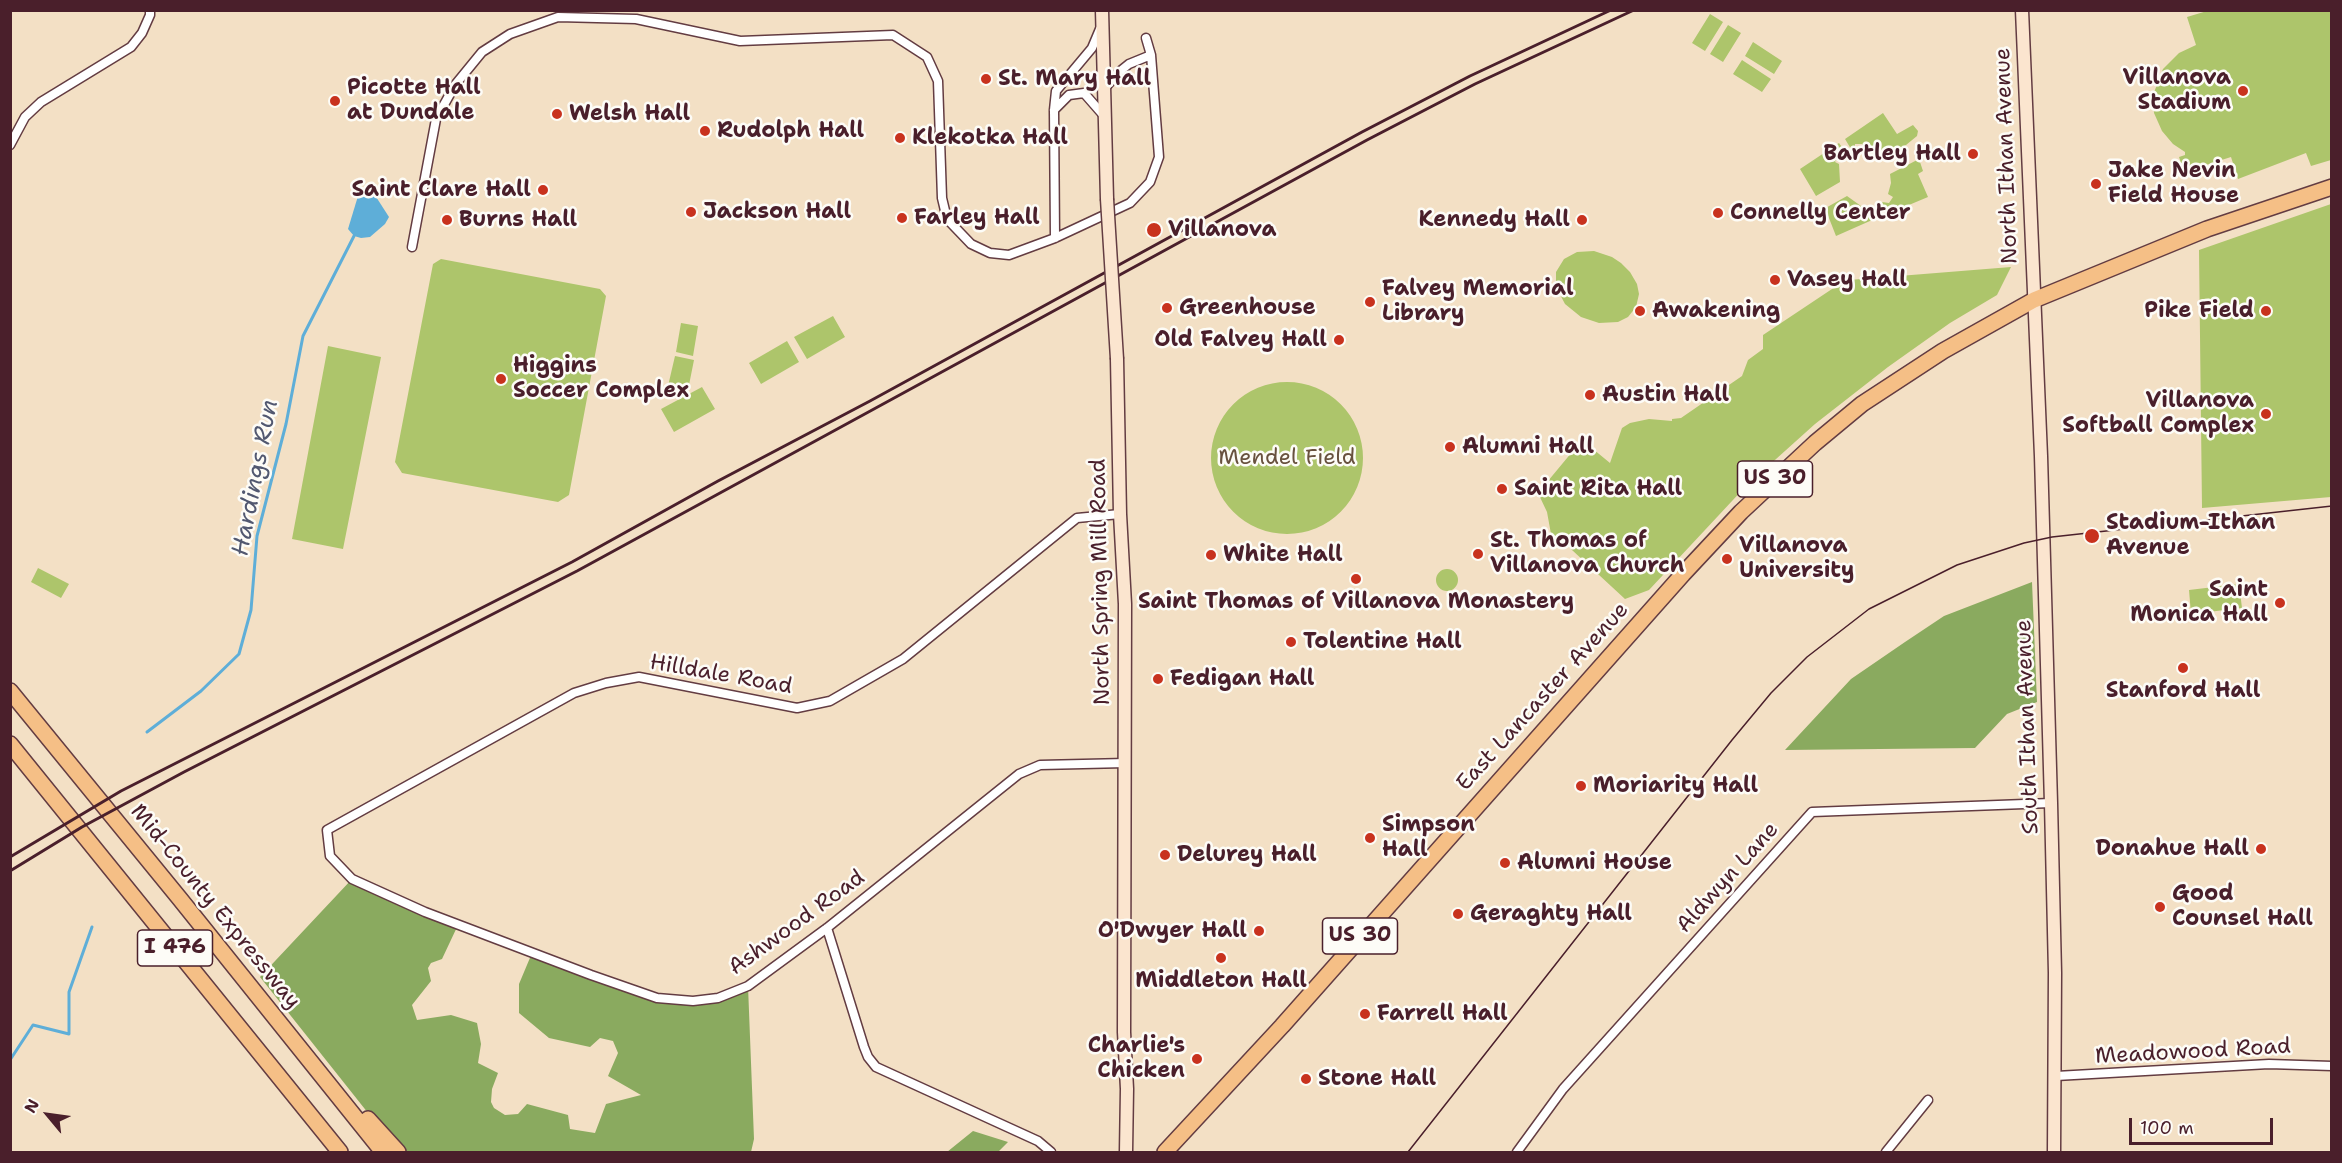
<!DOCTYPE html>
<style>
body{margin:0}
#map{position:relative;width:2342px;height:1163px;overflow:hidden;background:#f3e0c5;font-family:"Shantell Sans",sans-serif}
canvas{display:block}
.frame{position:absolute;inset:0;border:12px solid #4a1f2b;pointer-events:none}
.north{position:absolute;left:18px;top:1085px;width:60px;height:60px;-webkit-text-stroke:4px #fdfcf7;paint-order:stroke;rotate:299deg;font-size:16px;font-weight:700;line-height:24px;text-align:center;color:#4a1f2b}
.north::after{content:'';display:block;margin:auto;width:21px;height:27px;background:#4a1f2b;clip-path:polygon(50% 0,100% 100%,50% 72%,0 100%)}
.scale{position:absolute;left:2129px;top:1118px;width:144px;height:27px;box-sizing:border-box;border:3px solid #4a1f2b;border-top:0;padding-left:8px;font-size:18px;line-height:21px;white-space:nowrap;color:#4a1f2b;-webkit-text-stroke:4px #fdfcf7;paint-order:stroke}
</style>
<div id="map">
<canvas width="2342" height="1163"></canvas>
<div class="frame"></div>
<div class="north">N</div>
<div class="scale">100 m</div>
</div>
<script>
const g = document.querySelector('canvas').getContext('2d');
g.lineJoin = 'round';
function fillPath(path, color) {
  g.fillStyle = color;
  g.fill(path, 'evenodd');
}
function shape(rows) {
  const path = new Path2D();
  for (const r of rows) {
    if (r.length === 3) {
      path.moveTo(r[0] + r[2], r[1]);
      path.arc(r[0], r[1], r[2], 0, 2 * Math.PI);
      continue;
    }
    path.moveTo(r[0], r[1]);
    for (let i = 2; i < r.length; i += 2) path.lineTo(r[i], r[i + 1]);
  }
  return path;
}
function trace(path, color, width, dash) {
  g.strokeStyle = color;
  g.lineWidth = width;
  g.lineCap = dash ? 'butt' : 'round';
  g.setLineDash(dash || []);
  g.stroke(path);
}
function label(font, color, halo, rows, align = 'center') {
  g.font = font + ' "Shantell Sans",sans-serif';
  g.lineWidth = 5;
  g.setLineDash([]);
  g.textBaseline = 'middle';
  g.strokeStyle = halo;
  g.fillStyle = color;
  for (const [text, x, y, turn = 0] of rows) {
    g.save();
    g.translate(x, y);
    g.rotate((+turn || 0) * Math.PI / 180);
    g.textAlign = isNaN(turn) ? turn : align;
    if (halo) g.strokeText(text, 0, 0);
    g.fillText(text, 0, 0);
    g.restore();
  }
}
fillPath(shape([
 [2207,11,2331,11,2331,160,2311,166,2306,153,2238,179,2231,157,2184,172,2179,157,2185,155,2185,152,2173,144,2162,131,2154,113,2153,95,2163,69,2179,53,2196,45,2187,17],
 [1710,14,1723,22,1705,51,1692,43],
 [1728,25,1741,33,1723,62,1710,54],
 [1753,42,1782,61,1774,74,1745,56],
 [1742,60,1771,79,1762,92,1733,74],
 [1883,113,1897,134,1913,125,1918,131,1917,136,1906,145,1883,158,1863,147,1862,144,1855,144,1855,148,1851,149,1845,139],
 [1839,143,1846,153,1842,157,1838,155,1835,162,1839,164,1840,182,1816,196,1800,169],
 [1919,159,1923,171,1918,174,1928,197,1885,215,1882,202,1889,203,1893,197,1888,194,1891,183,1890,174],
 [1847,196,1861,206,1861,210,1868,212,1869,207,1873,208,1879,217,1836,236,1827,213,1824,214,1822,210],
 [2331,204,2331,497,2202,508,2199,250],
 [1594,251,1612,257,1621,263,1630,272,1637,284,1639,294,1636,307,1628,317,1618,322,1599,323,1581,317,1565,304,1556,287,1556,272,1564,259,1577,252],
 [441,259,600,289,606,296,569,495,558,502,402,473,395,462,433,264],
 [2011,267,1997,295,1950,323,1888,367,1815,424,1746,486,1649,590,1625,599,1559,538,1551,534,1547,512,1538,493,1582,440,1610,463,1622,428,1630,423,1649,419,1672,421,1672,419,1681,418,1742,376,1748,360,1763,349,1763,335,1838,285,1849,280],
 [833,316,845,337,807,359,794,337],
 [681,323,698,326,693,356,676,352],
 [787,341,799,362,761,384,749,363],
 [328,346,381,357,343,549,292,539],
 [675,356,694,360,688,390,668,386],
 [1287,458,76],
 [702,387,715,409,674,432,661,409],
 [38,568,69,584,61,598,31,582],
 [1447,580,11],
 [2239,584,2242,608,2191,614,2189,590]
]), '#adc56b');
fillPath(shape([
 [2032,582,2037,702,2007,714,1975,748,1785,750,1851,679,1905,642,1944,616],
 [352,879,458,925,442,959,431,963,428,968,431,981,412,1005,417,1020,451,1015,477,1023,481,1044,478,1063,498,1073,492,1089,491,1102,494,1108,505,1115,518,1114,527,1104,568,1115,570,1129,595,1133,606,1104,641,1095,608,1076,618,1053,613,1041,600,1038,590,1047,549,1038,519,1013,519,984,532,953,657,998,693,1001,748,986,754,1139,751,1152,399,1152,260,977],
 [973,1131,1008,1142,998,1152,947,1152]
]), '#8aaa5f');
fillPath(shape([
 [367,189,371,189,389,217,385,224,370,237,361,238,354,236,348,229,358,196]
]), '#5eaed8');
trace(shape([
 [147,732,201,691,239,654,251,610,257,536,286,424,303,336,354,236],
 [10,1060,33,1025,69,1034,69,992,92,927]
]), '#5eaed8', 3);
const street = shape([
 [1104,89,1119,72,1129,64,1151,55],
 [1054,110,1069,95,1084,93,1105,117],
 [10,145,25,117,41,102,131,47,142,33,150,15,150,10],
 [1055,238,1054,110,1056,91,1092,48,1100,29],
 [412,247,436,119,455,85,482,52,510,34,558,17,636,19,740,41,893,35,927,57,938,81,942,198,947,219,971,244,990,253,1009,255,1055,238,1130,203,1150,182,1159,157,1151,55,1146,38],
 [1120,514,1077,518,903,659,830,701,797,708,639,677,606,683,574,693,327,830,330,856,352,879,425,912,591,975,657,998,693,1001,718,998,748,986,827,928,1019,774,1040,765,1126,763],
 [827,928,864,1047,868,1057,876,1067,1038,1141,1051,1152],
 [2056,1076,2269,1064,2332,1066],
 [1517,1152,1563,1089,1812,812,2051,803],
 [1886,1152,1928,1100]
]);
const secondary = shape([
 [1102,10,1107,199],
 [2022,10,2041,456,2051,803,2055,973,2054,1152],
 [1117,359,1120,514,1125,604,1124,1032,1127,1089,1126,1152]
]);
const highway = shape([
 [10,691,180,899,383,1152],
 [10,744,340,1152],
 [368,1119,398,1152],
 [1165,1152,1282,1026,1683,574,1741,512,1815,443,1862,404,1943,351,2034,300,2207,229,2332,187]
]);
trace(street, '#633c42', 11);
trace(secondary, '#633c42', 15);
trace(highway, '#633c42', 18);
trace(street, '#fff', 8);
trace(secondary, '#fbe5cf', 12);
trace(highway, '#f5bf86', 15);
trace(shape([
 [1408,1152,1732,740,1771,693,1807,657,1869,609,1957,565,2024,543,2052,537,2332,506]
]), '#4a1f2b', 1.5);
trace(shape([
 [10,857,121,791,572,562,718,481,870,401,1362,132,1470,76,1611,10],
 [10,871,82,827,184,772,577,571,1367,140,1475,84,1634,10]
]), '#4a1f2b', 3);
const secondaryBridge = shape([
 [1107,199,1117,359]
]);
trace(secondaryBridge, '#633c42', 15, []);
trace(secondaryBridge, '#fbe5cf', 12);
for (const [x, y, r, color] of [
 [986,79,6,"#c8321e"],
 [2243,91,6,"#c8321e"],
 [335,101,6,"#c8321e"],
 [557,114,6,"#c8321e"],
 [705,131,6,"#c8321e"],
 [900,138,6,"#c8321e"],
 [1973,154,6,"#c8321e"],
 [2096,184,6,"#c8321e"],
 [543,190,6,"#c8321e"],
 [691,212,6,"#c8321e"],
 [1718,213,6,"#c8321e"],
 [902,218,6,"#c8321e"],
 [447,220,6,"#c8321e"],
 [1582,220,6,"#c8321e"],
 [1154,230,8,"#c8321e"],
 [1775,280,6,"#c8321e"],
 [1370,302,6,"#c8321e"],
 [1167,308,6,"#c8321e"],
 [1640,311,6,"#c8321e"],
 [2266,311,6,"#c8321e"],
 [1339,340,6,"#c8321e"],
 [501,379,6,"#c8321e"],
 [1590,395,6,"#c8321e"],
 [2266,414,6,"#c8321e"],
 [1450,447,6,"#c8321e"],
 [1502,489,6,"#c8321e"],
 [2092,536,8,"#c8321e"],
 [1478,554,6,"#c8321e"],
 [1211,555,6,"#c8321e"],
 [1727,559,6,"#c8321e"],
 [1356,579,6,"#c8321e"],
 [2280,603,6,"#c8321e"],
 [1291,642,6,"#c8321e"],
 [2183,668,6,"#c8321e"],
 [1158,679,6,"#c8321e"],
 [1581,786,6,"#c8321e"],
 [1370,838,6,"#c8321e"],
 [2261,849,6,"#c8321e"],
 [1165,855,6,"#c8321e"],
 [1505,863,6,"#c8321e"],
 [2160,907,6,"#c8321e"],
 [1458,914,6,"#c8321e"],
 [1259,931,6,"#c8321e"],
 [1221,958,6,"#c8321e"],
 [1365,1014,6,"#c8321e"],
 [1197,1059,6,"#c8321e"],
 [1306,1079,6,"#c8321e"]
]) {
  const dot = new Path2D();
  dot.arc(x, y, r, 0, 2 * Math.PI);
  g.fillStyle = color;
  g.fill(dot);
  trace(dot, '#fdfcf7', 2);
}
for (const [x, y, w] of [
 [1775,479,75],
 [1360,936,75],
 [175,948,75]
]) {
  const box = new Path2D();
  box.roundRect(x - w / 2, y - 18, w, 36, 4.5);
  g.fillStyle = '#fdfcf7';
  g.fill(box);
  trace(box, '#4a1f2b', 1.5);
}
label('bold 21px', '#4a1f2b', null, [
 ["US 30",1775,479],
 ["US 30",1360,936],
 ["I 476",175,948]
]);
label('bold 22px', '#4a1f2b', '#fdfcf7', [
 ["Villanova",2231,78,"right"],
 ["Stadium",2231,103,"right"],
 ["St. Mary Hall",998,79],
 ["Picotte Hall",347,88],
 ["at Dundale",347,113],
 ["Welsh Hall",569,114],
 ["Rudolph Hall",717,131],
 ["Klekotka Hall",912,138],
 ["Bartley Hall",1961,154,"right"],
 ["Jake Nevin",2108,171],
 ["Field House",2108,196],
 ["Saint Clare Hall",531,190,"right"],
 ["Jackson Hall",703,212],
 ["Connelly Center",1730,213],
 ["Farley Hall",914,218],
 ["Burns Hall",459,220],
 ["Kennedy Hall",1570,220,"right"],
 ["Villanova",1168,230],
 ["Vasey Hall",1787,280],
 ["Falvey Memorial",1382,289],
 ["Library",1382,314],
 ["Greenhouse",1179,308],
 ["Awakening",1652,311],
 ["Pike Field",2254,311,"right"],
 ["Old Falvey Hall",1327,340,"right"],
 ["Higgins",513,366],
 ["Soccer Complex",513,391],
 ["Austin Hall",1602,395],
 ["Villanova",2254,401,"right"],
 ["Softball Complex",2254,426,"right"],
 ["Alumni Hall",1462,447],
 ["Saint Rita Hall",1514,489],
 ["Stadium-Ithan",2106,523],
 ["Avenue",2106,548],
 ["St. Thomas of",1490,541],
 ["Villanova Church",1490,566],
 ["Villanova",1739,546],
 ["University",1739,571],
 ["White Hall",1223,555],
 ["Saint",2268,590,"right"],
 ["Monica Hall",2268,615,"right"],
 ["Saint Thomas of Villanova Monastery",1356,602,"center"],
 ["Tolentine Hall",1303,642],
 ["Fedigan Hall",1170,679],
 ["Stanford Hall",2183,691,"center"],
 ["Moriarity Hall",1593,786],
 ["Simpson",1382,825],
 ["Hall",1382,850],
 ["Donahue Hall",2249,849,"right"],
 ["Delurey Hall",1177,855],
 ["Alumni House",1517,863],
 ["Good",2172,894],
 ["Counsel Hall",2172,919],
 ["Geraghty Hall",1470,914],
 ["O'Dwyer Hall",1247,931,"right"],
 ["Middleton Hall",1221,981,"center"],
 ["Farrell Hall",1377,1014],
 ["Charlie's",1185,1046,"right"],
 ["Chicken",1185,1071,"right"],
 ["Stone Hall",1318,1079]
], 'left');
label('22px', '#4a1f2b', '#fdfcf7', [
 ["North Ithan Avenue",2007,156,-92],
 ["North Spring Mill Road",1101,582,-91],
 ["Hilldale Road",721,675,10],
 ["East Lancaster Avenue",1543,697,-48],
 ["South Ithan Avenue",2028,727,-92],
 ["Aldwyn Lane",1728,878,-48],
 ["Mid-County Expressway",215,907,51],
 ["Ashwood Road",797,923,-36],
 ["Meadowood Road",2193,1052,-3]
]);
label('22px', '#68513e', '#fdfcf7', [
 ["Mendel Field",1287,458]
]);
label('italic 24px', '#525870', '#fdfcf7', [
 ["Hardings Run",256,478,-79]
]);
</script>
